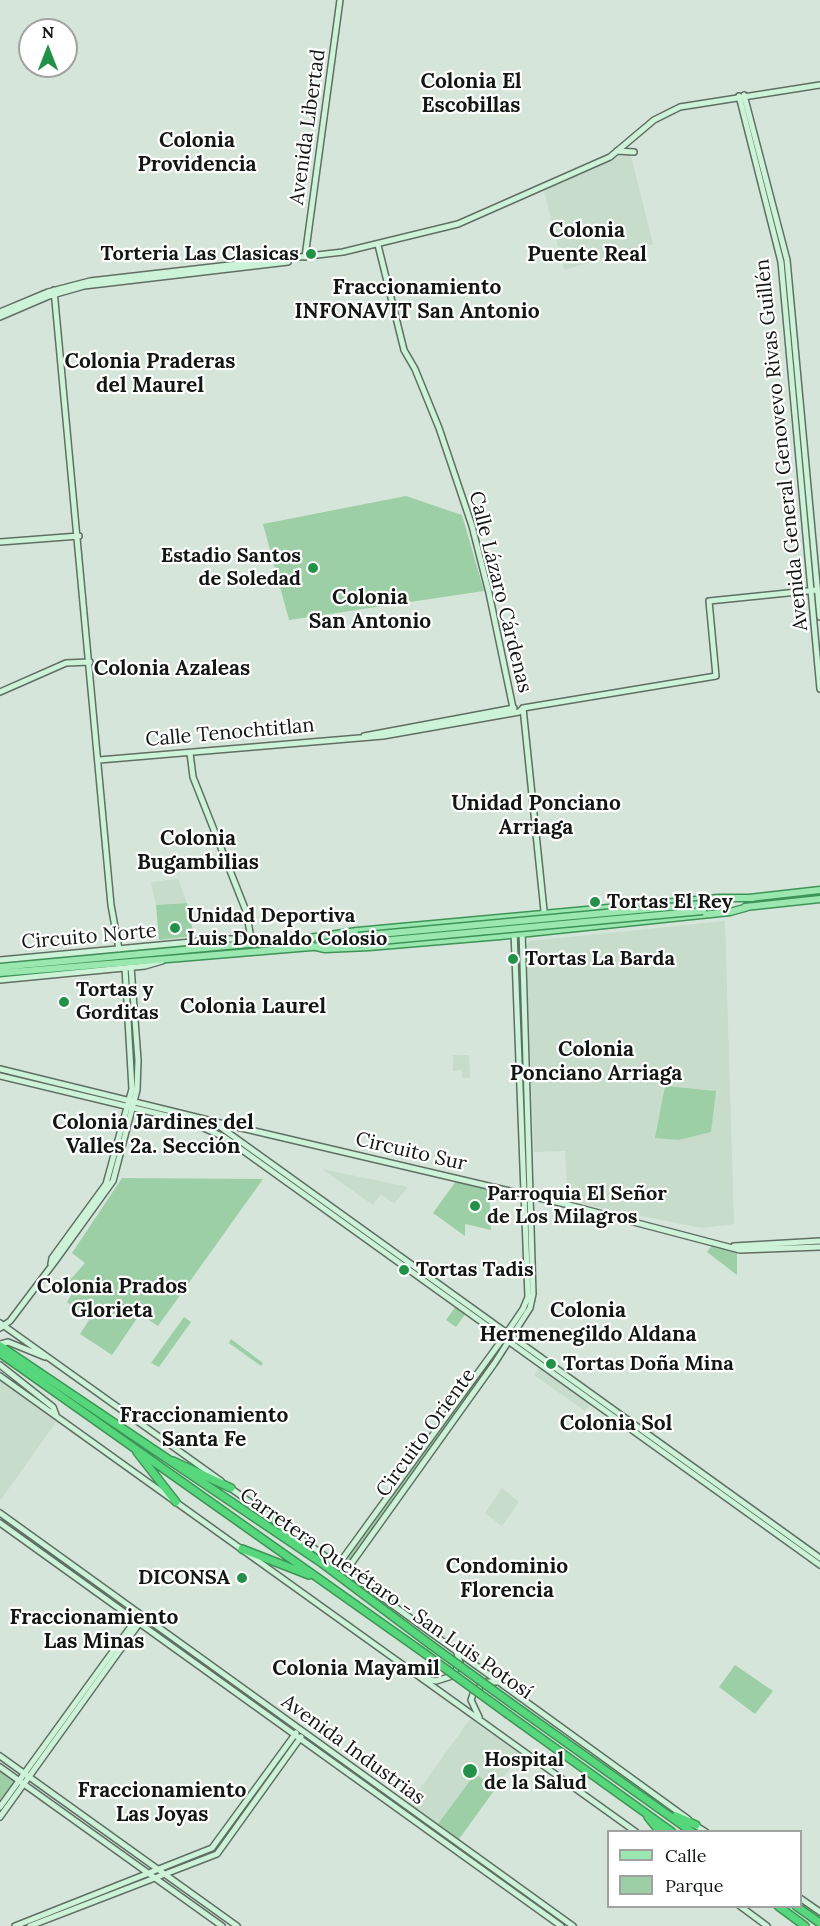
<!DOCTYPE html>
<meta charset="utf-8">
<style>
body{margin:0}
#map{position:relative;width:820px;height:1926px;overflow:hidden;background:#d6e5d9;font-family:Lora,serif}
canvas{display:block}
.legend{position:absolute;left:607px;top:1830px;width:195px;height:78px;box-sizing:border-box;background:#fff;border:2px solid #a0a2a1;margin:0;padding:8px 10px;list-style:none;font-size:18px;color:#121713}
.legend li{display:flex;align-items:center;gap:12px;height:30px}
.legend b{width:30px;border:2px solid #a0a2a1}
.north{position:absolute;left:18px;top:18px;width:60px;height:60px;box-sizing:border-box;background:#fff;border:2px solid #a0a2a1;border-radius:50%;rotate:0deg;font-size:16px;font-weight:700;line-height:24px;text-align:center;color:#121713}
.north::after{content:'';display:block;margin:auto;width:21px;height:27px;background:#249149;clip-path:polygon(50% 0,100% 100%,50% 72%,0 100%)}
</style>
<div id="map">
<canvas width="820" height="1926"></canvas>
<ul class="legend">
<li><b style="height:8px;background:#9ae7b0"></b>Calle</li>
<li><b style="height:16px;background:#9dcfa6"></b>Parque</li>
</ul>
<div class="north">N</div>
</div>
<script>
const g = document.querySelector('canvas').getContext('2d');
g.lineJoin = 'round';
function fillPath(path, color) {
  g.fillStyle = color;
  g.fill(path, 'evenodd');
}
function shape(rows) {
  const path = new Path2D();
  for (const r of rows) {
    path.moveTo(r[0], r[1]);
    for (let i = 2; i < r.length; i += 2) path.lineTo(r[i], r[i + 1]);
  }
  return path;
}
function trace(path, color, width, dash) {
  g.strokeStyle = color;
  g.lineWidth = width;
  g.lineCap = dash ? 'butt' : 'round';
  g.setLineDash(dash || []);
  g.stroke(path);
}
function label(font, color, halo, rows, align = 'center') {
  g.font = font + ' Lora,serif';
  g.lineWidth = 4.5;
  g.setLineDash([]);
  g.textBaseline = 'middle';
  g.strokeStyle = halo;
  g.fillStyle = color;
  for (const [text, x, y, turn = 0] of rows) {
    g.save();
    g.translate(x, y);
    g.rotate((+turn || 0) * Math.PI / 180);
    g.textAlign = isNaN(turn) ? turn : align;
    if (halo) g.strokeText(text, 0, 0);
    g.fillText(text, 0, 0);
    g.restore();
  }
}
fillPath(shape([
 [630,152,653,244,564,270,544,190,622,153],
 [178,879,187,903,156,905,151,882],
 [725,921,734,1224,701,1228,568,1201,565,1151,534,1152,526,946,529,941],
 [453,1055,469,1055,470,1078,462,1078,462,1070,453,1071],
 [322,1169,408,1187,394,1204,381,1194,373,1205],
 [539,1368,591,1404,585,1411,534,1375],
 [0,1381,56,1422,0,1501],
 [502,1488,519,1502,502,1526,485,1513],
 [470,1719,520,1754,459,1839,409,1804]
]), '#c7dcca');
fillPath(shape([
 [406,496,462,515,484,591,289,620,263,524],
 [187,903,194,936,159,940,156,905],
 [665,1086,716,1091,711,1132,679,1140,655,1138],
 [122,1178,263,1179,158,1326,140,1314,112,1355,80,1334,89,1320,67,1302,73,1292,70,1280,85,1263,72,1253],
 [456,1181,489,1188,491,1230,465,1224,465,1236,433,1213],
 [713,1244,737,1250,737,1275,707,1252],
 [456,1306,466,1313,456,1327,446,1320],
 [184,1317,191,1322,159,1367,151,1363],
 [231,1339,263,1363,261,1366,229,1343],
 [504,1340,508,1343,347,1567,342,1563],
 [735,1665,773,1691,755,1714,719,1687],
 [0,1770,15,1781,0,1800],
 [475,1774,496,1788,459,1839,438,1824]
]), '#9dcfa6');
const secondary = shape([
 [744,95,787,260,820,617],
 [739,96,781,262,820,689],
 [617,151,634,152],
 [378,245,404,350,415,369,439,428,472,526,489,593,513,708,511,713],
 [305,257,340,0],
 [54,290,111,905,119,949],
 [0,312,48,292,90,281,343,252,458,224,610,157,654,120,680,107,820,85],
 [0,317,49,296,84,286,288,262],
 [0,542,79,536],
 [0,692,66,663,90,662],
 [523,708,546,930],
 [364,736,514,708],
 [190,753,193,777,246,911,252,943],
 [99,760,383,736,519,712,523,708,716,676,709,601,817,590],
 [0,960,223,939,241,939,252,943],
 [0,980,145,966,162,961],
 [0,1069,212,1121,820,1558],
 [0,1076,188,1121,224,1137,820,1565],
 [216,1122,565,1204,740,1250,820,1247],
 [734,1246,820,1241],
 [51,1264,52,1258,106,1184,132,1089,125,968],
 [0,1323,221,1481],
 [0,1328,10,1321,56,1260,113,1181,137,1090,138,1060,131,967],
 [0,1344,8,1342,45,1357],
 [0,1365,53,1407,56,1415],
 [0,1376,636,1832],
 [229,1487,272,1518],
 [0,1513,573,1926],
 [0,1523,561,1926],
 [289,1530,688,1819],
 [338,1565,504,1337,523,1309,528,1297,514,931],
 [346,1571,494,1364,530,1308,533,1294,522,930],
 [422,1678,436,1681,452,1676,460,1663,456,1650],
 [479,1717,471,1700,474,1691,487,1682,499,1682],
 [0,1756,237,1926],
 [0,1767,222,1926],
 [0,1807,137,1618],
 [0,1817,141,1621],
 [695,1825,706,1832],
 [800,1898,820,1912],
 [740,1906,767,1926],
 [15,1926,212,1848,296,1733],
 [30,1926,217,1854,301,1737]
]);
const primary = shape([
 [749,898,820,890],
 [745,907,820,899],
 [338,937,358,936],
 [309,938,357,931,718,898,753,898],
 [312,946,325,949,369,947,500,936,730,912,748,907],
 [0,967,313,938],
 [0,973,359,943]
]);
const highway = shape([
 [0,1346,319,1561,431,1645],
 [0,1353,424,1653],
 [137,1452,176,1502],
 [173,1461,231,1488],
 [271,1517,304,1547],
 [242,1549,309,1575],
 [515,1706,692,1832],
 [509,1715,672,1832],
 [676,1816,696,1825],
 [648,1817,660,1832],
 [778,1906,805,1926],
 [796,1906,820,1923]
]);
trace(secondary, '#616e64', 8);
trace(primary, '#3e9457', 9);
trace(highway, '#3e9457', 10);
trace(secondary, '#ccf3d7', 5);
trace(primary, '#9ae7b0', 6);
trace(highway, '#56d77b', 7);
const primaryBridge = shape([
 [358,936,702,904],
 [359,943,703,911]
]);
const highwayBridge = shape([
 [431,1645,515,1706],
 [424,1653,509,1715]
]);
trace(primaryBridge, '#3e9457', 9, []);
trace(highwayBridge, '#3e9457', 10, []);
trace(primaryBridge, '#9ae7b0', 6);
trace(highwayBridge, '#56d77b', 7);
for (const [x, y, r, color] of [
 [311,254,6,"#249149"],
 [313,568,6,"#249149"],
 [595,902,6,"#249149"],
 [175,928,6,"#249149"],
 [513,959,6,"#249149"],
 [64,1002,6,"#249149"],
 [475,1206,6,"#249149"],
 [404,1270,6,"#249149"],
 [551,1364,6,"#249149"],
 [242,1578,6,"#249149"],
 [470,1771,8,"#249149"]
]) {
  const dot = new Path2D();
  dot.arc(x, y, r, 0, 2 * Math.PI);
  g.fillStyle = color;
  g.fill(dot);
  trace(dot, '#fff', 2);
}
label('20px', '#121713', '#fff', [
 ["Avenida Libertad",308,127,-82],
 ["Avenida General Genovevo Rivas Guillén",782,445,-96],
 ["Calle Lázaro Cárdenas",500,592,76],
 ["Calle Tenochtitlan",230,733,-5],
 ["Circuito Norte",89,937,-5],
 ["Circuito Sur",411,1152,13],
 ["Circuito Oriente",426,1433,-54],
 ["Carretera Querétaro - San Luis Potosí",386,1594,35],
 ["Avenida Industrias",353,1750,36]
]);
label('bold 20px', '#121713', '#fff', [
 ["Torteria Las Clasicas",299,254,"right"],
 ["Estadio Santos",301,556,"right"],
 ["de Soledad",301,579,"right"],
 ["Tortas El Rey",607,902],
 ["Unidad Deportiva",187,916],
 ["Luis Donaldo Colosio",187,939],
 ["Tortas La Barda",525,959],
 ["Tortas y",76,990],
 ["Gorditas",76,1013],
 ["Parroquia El Señor",487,1194],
 ["de Los Milagros",487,1217],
 ["Tortas Tadis",416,1270],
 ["Tortas Doña Mina",563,1364],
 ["DICONSA",230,1578,"right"],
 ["Hospital",484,1760],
 ["de la Salud",484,1783]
], 'left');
label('bold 21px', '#121713', '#fff', [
 ["Colonia El",471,82],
 ["Escobillas",471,106],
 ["Colonia",197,141],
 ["Providencia",197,165],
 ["Colonia",587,231],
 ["Puente Real",587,255],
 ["Fraccionamiento",417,288],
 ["INFONAVIT San Antonio",417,312],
 ["Colonia Praderas",150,362],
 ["del Maurel",150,386],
 ["Colonia",370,598],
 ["San Antonio",370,622],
 ["Colonia Azaleas",172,669],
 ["Unidad Ponciano",536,804],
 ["Arriaga",536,828],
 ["Colonia",198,839],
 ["Bugambilias",198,863],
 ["Colonia Laurel",253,1007],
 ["Colonia",596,1050],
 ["Ponciano Arriaga",596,1074],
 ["Colonia Jardines del",153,1123],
 ["Valles 2a. Sección",153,1147],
 ["Colonia Prados",112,1287],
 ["Glorieta",112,1311],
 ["Colonia",588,1311],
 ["Hermenegildo Aldana",588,1335],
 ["Fraccionamiento",204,1416],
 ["Santa Fe",204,1440],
 ["Colonia Sol",616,1424],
 ["Condominio",507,1567],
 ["Florencia",507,1591],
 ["Fraccionamiento",94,1618],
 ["Las Minas",94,1642],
 ["Colonia Mayamil",356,1669],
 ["Fraccionamiento",162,1791],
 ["Las Joyas",162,1815]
]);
</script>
